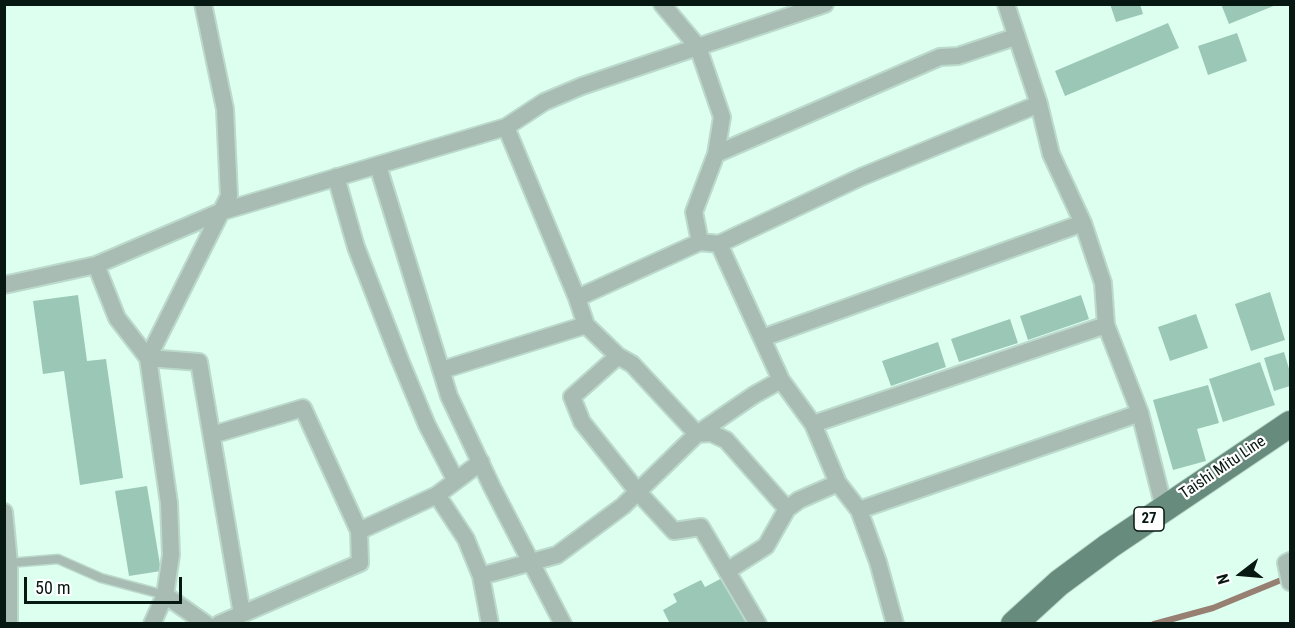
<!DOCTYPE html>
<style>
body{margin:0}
#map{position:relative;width:1295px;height:628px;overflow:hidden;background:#ddfff0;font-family:"Roboto Condensed",sans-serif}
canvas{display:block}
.frame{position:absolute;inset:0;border:6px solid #071711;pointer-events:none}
.north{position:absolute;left:1211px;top:544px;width:60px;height:60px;-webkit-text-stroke:4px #fff;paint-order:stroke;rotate:254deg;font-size:16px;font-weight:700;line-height:24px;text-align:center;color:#071711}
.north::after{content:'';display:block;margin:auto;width:21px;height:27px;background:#071711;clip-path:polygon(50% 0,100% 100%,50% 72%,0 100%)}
.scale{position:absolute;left:24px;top:577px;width:158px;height:27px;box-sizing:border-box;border:3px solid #071711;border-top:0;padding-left:8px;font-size:18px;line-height:21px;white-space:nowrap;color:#071711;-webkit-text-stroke:4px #fff;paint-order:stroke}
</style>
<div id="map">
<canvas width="1295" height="628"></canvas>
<div class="frame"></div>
<div class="north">N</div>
<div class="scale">50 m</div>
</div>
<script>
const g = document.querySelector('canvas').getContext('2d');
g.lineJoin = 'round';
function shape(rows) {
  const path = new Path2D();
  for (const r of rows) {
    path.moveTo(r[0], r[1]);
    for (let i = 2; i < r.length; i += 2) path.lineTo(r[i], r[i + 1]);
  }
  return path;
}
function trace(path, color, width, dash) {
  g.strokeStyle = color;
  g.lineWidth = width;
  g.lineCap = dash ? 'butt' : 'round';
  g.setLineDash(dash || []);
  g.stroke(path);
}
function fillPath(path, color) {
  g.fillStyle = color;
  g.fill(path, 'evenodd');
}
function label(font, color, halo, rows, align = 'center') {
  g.font = font + ' "Roboto Condensed",sans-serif';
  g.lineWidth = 4.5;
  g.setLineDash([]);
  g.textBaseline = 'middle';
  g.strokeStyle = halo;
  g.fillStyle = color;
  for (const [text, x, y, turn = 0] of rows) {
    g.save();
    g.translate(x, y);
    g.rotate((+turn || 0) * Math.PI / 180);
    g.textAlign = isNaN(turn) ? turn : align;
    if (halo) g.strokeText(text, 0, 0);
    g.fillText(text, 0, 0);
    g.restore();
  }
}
trace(shape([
 [1154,624,1213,608,1286,578]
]), '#977f72', 6);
fillPath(shape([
 [1110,4,1140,4,1143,14,1116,22],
 [1221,4,1276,4,1276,5,1229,24],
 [1168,23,1179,48,1065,96,1055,71],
 [1237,33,1247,61,1208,75,1198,46],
 [1270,292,1285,340,1251,351,1235,304],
 [78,295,87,361,106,359,123,478,80,485,64,371,43,374,33,301],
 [1081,295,1089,319,1028,340,1020,316],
 [1196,314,1208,348,1170,361,1158,327],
 [1010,319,1018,343,959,362,951,339],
 [938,342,946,367,891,386,882,361],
 [1284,352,1290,372,1290,386,1274,391,1264,358],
 [1260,362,1275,405,1223,422,1209,379],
 [1208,385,1219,423,1197,429,1206,461,1173,470,1153,400],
 [147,486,161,571,129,576,115,491],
 [726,576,751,624,670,624,663,610,677,602,673,594,701,580,705,587]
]), '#9bc8b6');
const service = shape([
 [9,563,58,559,101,578,165,595]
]);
const minor = shape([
 [203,4,225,109,229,196,148,358,199,362,242,614],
 [662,4,698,47,722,117,716,154,694,212,700,242,719,244,781,380,813,424,838,483,859,510,878,562,895,624],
 [1006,4,1039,104,1051,154,1083,223,1103,283,1106,325,1140,413,1164,508],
 [506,127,577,298,586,325,618,356,632,364,697,434,711,433,726,440,787,509],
 [716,154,940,57,958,56,1015,37],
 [378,166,449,396,492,487,563,624],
 [336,177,356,247,400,360,427,425,456,481],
 [719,244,861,177,1039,104],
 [96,265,117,318,148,358,169,503,171,555,165,595,152,624],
 [4,285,96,265,220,212,506,127,544,102,582,86,825,4],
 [577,298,700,242],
 [762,338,1083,223],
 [618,356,572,397,582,422,637,491,674,531,701,527,758,624],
 [442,370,586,325],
 [813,424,1106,325],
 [212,435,303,408,359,531],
 [437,495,466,539,481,576,490,624],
 [859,510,1140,413],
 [4,512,9,563,9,624],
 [1290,561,1286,563,1290,582],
 [727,571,766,546,787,509,799,500,838,483],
 [481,576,557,555,623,506,697,434,754,395,781,380],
 [165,595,206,624],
 [219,624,360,563,359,531,437,495,481,462]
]);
const primary = shape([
 [1014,624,1059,583,1109,546,1290,424]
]);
trace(service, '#bbdacc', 11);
trace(minor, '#bbdacc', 20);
trace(primary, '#bbdacc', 28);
trace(service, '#a8bcb4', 8);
trace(minor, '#a8bcb4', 16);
trace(primary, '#678b7d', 26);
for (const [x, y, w] of [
 [1149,519,30]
]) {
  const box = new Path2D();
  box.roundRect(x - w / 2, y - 12, w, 24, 4.5);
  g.fillStyle = '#fff';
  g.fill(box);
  trace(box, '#071711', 1.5);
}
label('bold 15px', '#071711', null, [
 ["27",1149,519]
]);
label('16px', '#071711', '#fff', [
 ["Taishi Mitu Line",1223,468,-34]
]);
</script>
